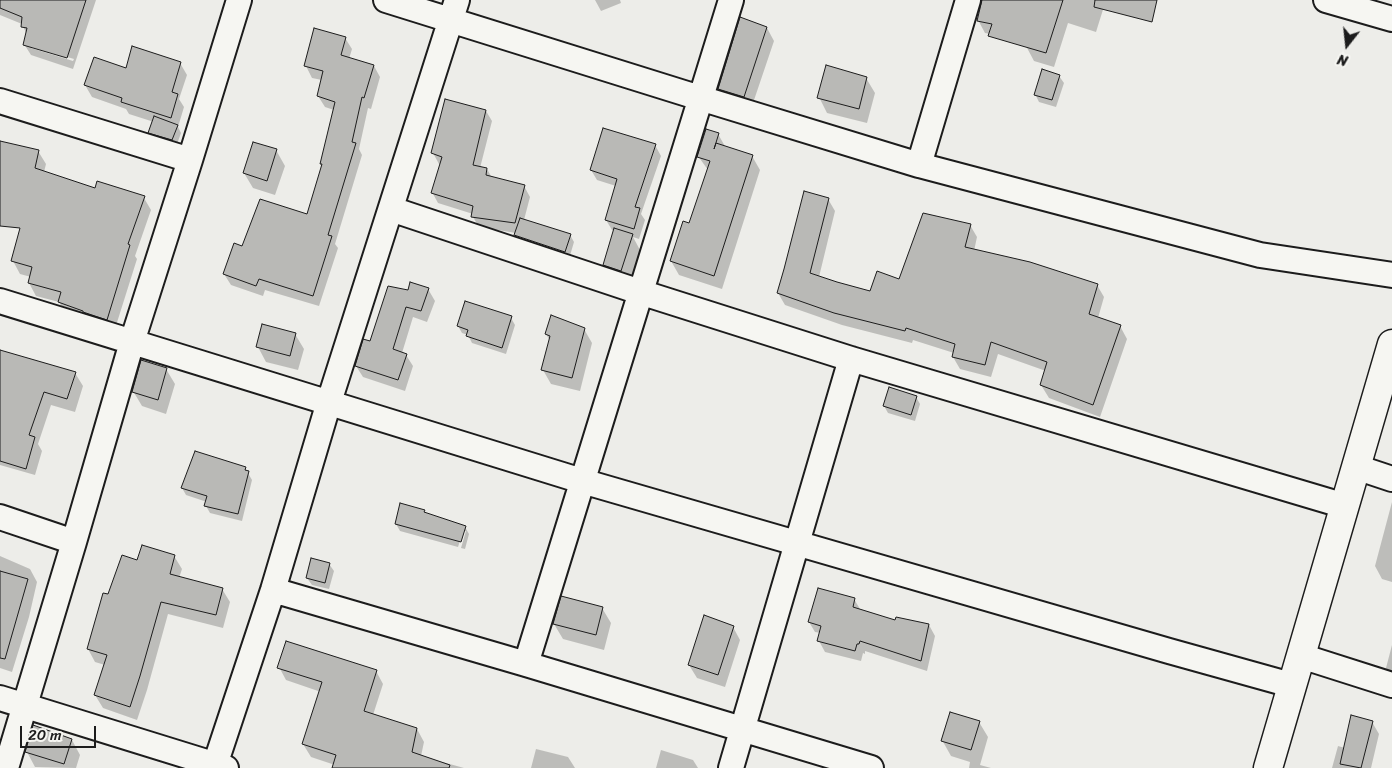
<!DOCTYPE html>
<style>
body{margin:0}
#map{position:relative;width:1392px;height:768px;overflow:hidden;background:#edede9;font-family:Sriracha,sans-serif}
canvas{display:block}
.north{position:absolute;left:1322px;top:20px;width:50px;height:50px;-webkit-text-stroke:4px #f6f6f2;paint-order:stroke;rotate:196deg;font-size:14px;font-weight:700;line-height:20px;text-align:center;color:#1c1c1c}
.north::after{content:'';display:block;margin:auto;width:18px;height:22px;background:#1c1c1c;clip-path:polygon(50% 0,100% 100%,50% 72%,0 100%)}
.scale{position:absolute;left:20px;top:726px;width:76px;height:22px;box-sizing:border-box;border:2px solid #1c1c1c;border-top:0;padding-left:6px;font-size:15px;line-height:18px;white-space:nowrap;color:#1c1c1c;-webkit-text-stroke:4px #f6f6f2;paint-order:stroke}
</style>
<div id="map">
<canvas width="1392" height="768"></canvas>
<div class="north">N</div>
<div class="scale">20 m</div>
</div>
<script>
const g = document.querySelector('canvas').getContext('2d');
g.lineJoin = 'round';
function fillPath(path, color) {
  g.fillStyle = color;
  g.fill(path, 'evenodd');
}
function shape(rows) {
  const path = new Path2D();
  for (const r of rows) {
    path.moveTo(r[0], r[1]);
    for (let i = 2; i < r.length; i += 2) path.lineTo(r[i], r[i + 1]);
  }
  return path;
}
function trace(path, color, width, dash) {
  g.strokeStyle = color;
  g.lineWidth = width;
  g.lineCap = dash ? 'butt' : 'round';
  g.setLineDash(dash || []);
  g.stroke(path);
}
fillPath(shape([
 [0,0,96,0,73,69,31,55,24,44,27,35,22,24,0,15],
 [31,46,74,59,73,61,31,48],
 [595,0,620,0,621,3,601,11],
 [983,0,1007,0,1002,36,985,33,978,20],
 [1041,0,1106,0,1096,32,1068,23,1054,67,1034,61,1026,46],
 [767,28,774,41,751,109,727,102,719,89],
 [345,38,352,49,349,59,374,66,380,77,371,109,368,108,359,149,362,155,335,244,338,248,319,306,265,290,263,296,231,285,224,274,243,247,308,216,323,166,321,164,334,110,325,107,318,96,322,80,312,78,306,66],
 [180,63,187,75,179,99,184,107,178,127,181,133,176,147,154,140,150,133,154,122,129,114,126,109,92,97,85,85,126,70],
 [1059,76,1064,83,1056,107,1039,102,1035,94],
 [866,78,875,93,867,123,827,113,819,97],
 [486,111,492,121,480,168,487,169,492,178,524,186,530,197,524,220,570,235,574,242,569,259,519,242,515,235,516,233,479,227,473,217,473,214,438,203,432,192,441,164,439,164,433,153],
 [718,134,726,148,752,156,760,170,722,289,679,275,671,261,689,225,708,170,698,156],
 [0,142,38,151,46,164,44,172,95,189,144,198,151,210,135,256,137,259,114,332,66,314,59,302,36,296,29,283,31,277,20,274,13,261,27,208,0,187],
 [655,145,661,156,641,214,645,220,639,239,633,237,640,250,629,285,613,280,604,265,615,231,612,230,606,220,616,186,597,180,591,170],
 [276,150,285,166,275,195,253,188,244,173],
 [828,199,835,211,819,277,871,292,900,280,970,225,977,237,974,251,1097,285,1104,297,1098,318,1120,326,1127,339,1100,417,1049,398,1041,385,1046,371,998,354,991,377,960,369,953,357,954,353,913,340,912,343,842,325,785,305,778,293],
 [428,289,435,301,427,322,413,317,402,353,406,355,413,366,405,391,363,377,356,366,409,291],
 [511,318,515,325,506,354,472,343,468,335,462,333,458,326],
 [584,329,592,343,580,391,551,384,543,370,550,341,546,334],
 [295,334,304,349,298,370,266,362,258,347],
 [0,351,75,373,83,386,75,412,51,405,38,444,42,451,35,475,0,465],
 [166,369,175,384,166,414,142,406,133,391],
 [916,397,920,404,915,421,888,413,884,406],
 [245,468,252,480,242,521,210,513,206,506,207,502,186,495,182,488],
 [1392,502,1392,582,1382,579,1375,566],
 [424,511,426,514,465,527,469,534,465,549,461,548,466,531,463,531,458,547,400,531,396,524],
 [0,556,30,569,37,582,29,617,12,672,0,668],
 [174,556,182,569,179,578,222,589,230,602,223,628,168,614,147,690,137,720,103,708,95,695,105,665,95,662,88,649,109,596,138,562],
 [329,564,334,571,329,589,312,585,307,578],
 [854,599,860,609,895,621,929,625,935,636,927,671,865,651,865,654,863,653,861,661,825,652,819,641,821,633,815,632,809,622],
 [602,608,611,623,604,650,563,639,554,624],
 [733,627,740,640,725,687,697,678,689,665],
 [1392,645,1392,678,1386,668],
 [279,667,376,671,383,684,373,715,417,729,424,742,421,756,464,768,339,768,338,766,311,757,303,744,321,692,286,680],
 [979,722,988,737,980,765,991,768,969,768,970,762,951,756,942,740],
 [1372,722,1379,734,1371,768,1332,768,1338,746,1345,748],
 [72,740,80,755,76,768,35,767,27,752],
 [536,749,568,757,575,768,531,768],
 [661,750,693,760,698,768,656,768]
]), '#0003');
const building = shape([
 [0,0,86,0,67,58,23,45,27,28,21,27,22,17,0,8,0,0],
 [982,0,1063,0,1046,53,988,36,992,24,977,21,982,0],
 [1095,0,1157,0,1152,22,1094,7,1095,0],
 [740,17,767,27,744,97,718,89,740,17],
 [314,28,346,37,341,55,374,65,364,98,362,97,352,142,356,143,328,235,332,236,313,296,259,279,256,286,223,274,234,243,242,246,260,199,307,214,322,164,320,164,335,102,317,96,323,71,304,66,314,28],
 [132,46,181,62,172,92,178,94,171,118,121,102,122,98,84,85,94,57,126,68,132,46],
 [826,65,867,77,859,109,817,98,826,65],
 [1042,69,1060,75,1052,100,1034,95,1042,69],
 [445,99,486,110,473,165,487,168,486,175,525,185,515,223,471,217,473,206,431,193,442,157,431,153,445,99],
 [154,116,178,125,172,140,148,133,154,116],
 [603,128,656,144,635,207,640,208,634,229,605,220,617,179,590,170,603,128],
 [706,129,719,133,714,149,716,143,753,155,714,276,670,261,683,221,689,223,710,161,697,157,706,129],
 [0,141,39,150,35,168,95,188,97,181,145,196,128,244,130,245,107,320,83,312,83,311,58,302,61,292,28,283,32,267,11,261,20,228,0,226,0,141],
 [253,142,277,149,267,181,243,173,253,142],
 [804,191,829,198,810,273,837,282,870,291,877,271,899,279,923,213,971,224,965,247,1030,262,1098,284,1089,314,1121,325,1093,405,1040,385,1047,362,991,342,985,365,952,357,955,344,906,328,905,331,834,313,777,293,784,269,804,191],
 [520,218,571,234,565,252,514,235,520,218],
 [614,228,633,234,621,271,603,265,614,228],
 [410,282,429,288,421,311,406,307,393,349,407,354,398,380,355,366,363,339,370,341,388,286,408,290,410,282],
 [465,301,512,316,502,348,466,336,468,330,457,326,465,301],
 [551,315,585,328,572,378,541,370,550,336,545,334,551,315],
 [262,324,296,333,290,356,256,347,262,324],
 [0,350,76,372,67,399,44,392,29,435,35,437,26,469,0,461,0,350],
 [141,360,167,368,158,400,132,392,141,360],
 [889,387,917,396,911,415,883,406,889,387],
 [195,451,246,467,245,470,249,471,238,514,204,506,207,496,181,488,195,451],
 [400,503,425,510,424,512,466,526,461,542,395,524,400,503],
 [142,545,175,555,170,574,223,588,216,615,161,602,140,676,130,707,94,695,107,655,87,649,103,593,108,594,122,555,137,560,142,545],
 [311,558,330,563,325,583,306,578,311,558],
 [0,571,28,579,5,659,0,658,0,571],
 [818,588,855,598,853,607,895,620,896,617,929,624,921,661,860,641,859,644,857,644,855,651,817,641,821,626,808,622,818,588],
 [561,596,603,607,596,635,553,624,561,596],
 [704,615,734,626,718,675,688,665,704,615],
 [286,641,377,670,364,711,417,728,412,752,450,765,449,768,332,768,336,755,302,744,322,682,277,668,286,641],
 [950,712,980,721,971,750,941,741,950,712],
 [1351,715,1373,721,1361,768,1340,764,1351,715],
 [33,725,72,739,64,764,25,752,33,725]
]);
fillPath(building, '#b9b9b6');
trace(building, '#1c1c1c', 1);
const minor = shape([
 [386,0,700,98,919,165,1260,255,1392,275],
 [1326,0,1392,19],
 [0,101,190,160],
 [919,165,968,0],
 [391,209,640,292,851,359,1345,506],
 [0,301,582,481,1169,651,1291,685],
 [1356,467,1392,479],
 [0,517,74,542],
 [273,590,526,664,871,768],
 [1301,656,1392,685],
 [526,664,731,0],
 [0,698,226,768],
 [6,768,74,542,132,342,190,160,239,0],
 [214,768,273,590,329,402,457,0],
 [731,768,851,359]
]);
const tertiary = shape([
 [1268,768,1392,344]
]);
trace(minor, '#1c1c1c', 28);
trace(tertiary, '#1c1c1c', 31);
trace(minor, '#f6f6f2', 24);
trace(tertiary, '#f6f6f2', 28);
</script>
